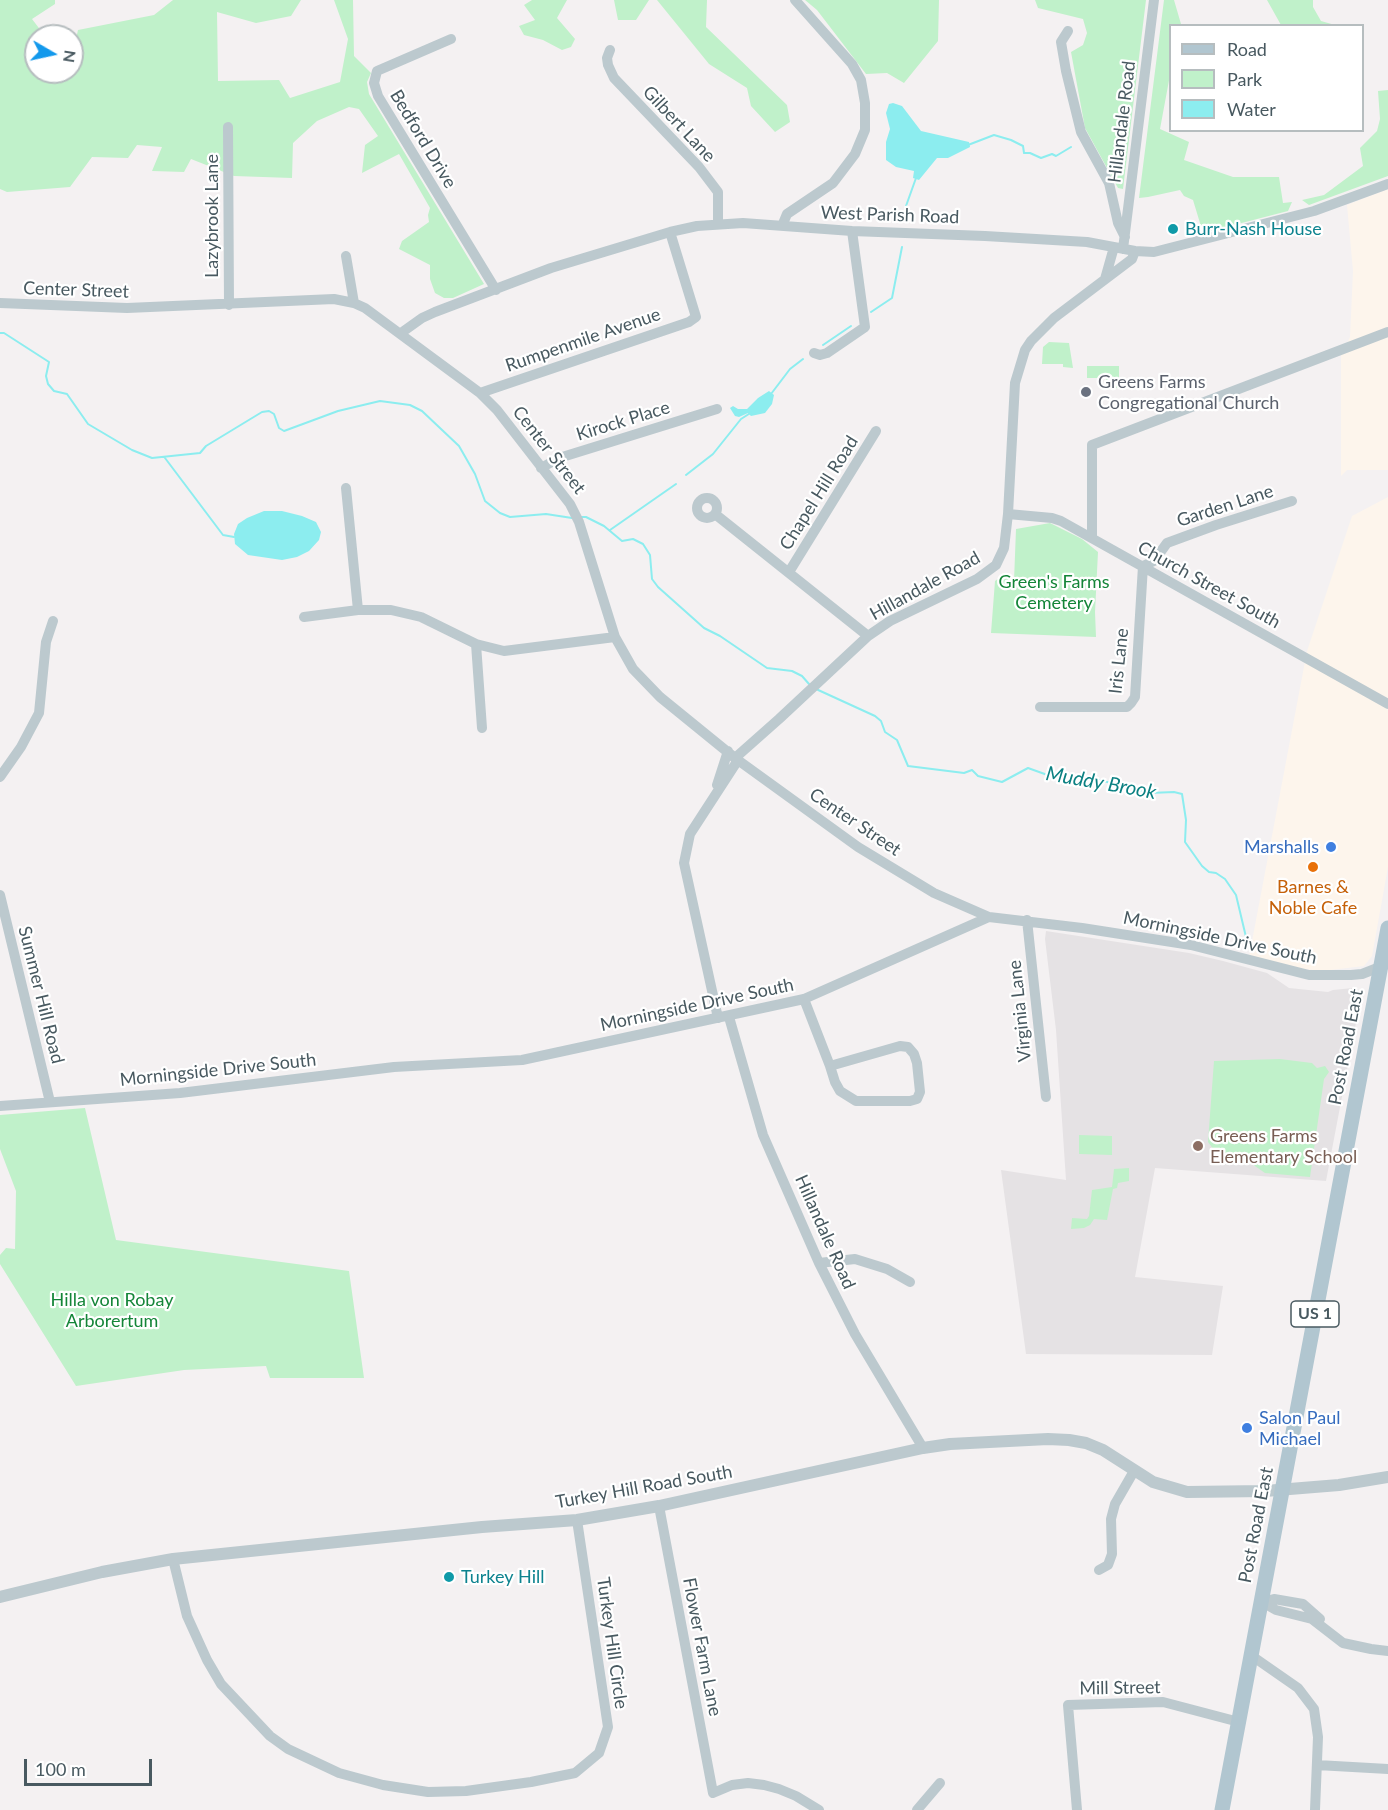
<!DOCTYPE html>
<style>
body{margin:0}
#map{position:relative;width:1388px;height:1810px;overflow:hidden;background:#f4f1f2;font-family:Lato,sans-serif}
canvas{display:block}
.legend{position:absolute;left:1169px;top:24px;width:195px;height:108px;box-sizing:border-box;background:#fff;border:2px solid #b6bdbf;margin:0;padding:8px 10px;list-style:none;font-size:18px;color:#485960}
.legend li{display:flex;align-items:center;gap:12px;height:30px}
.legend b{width:30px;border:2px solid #b6bdbf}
.north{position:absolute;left:24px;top:24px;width:60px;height:60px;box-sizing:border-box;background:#fff;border:2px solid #b6bdbf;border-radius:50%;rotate:99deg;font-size:16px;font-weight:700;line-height:24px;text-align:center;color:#485960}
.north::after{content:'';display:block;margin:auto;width:21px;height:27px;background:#1399ec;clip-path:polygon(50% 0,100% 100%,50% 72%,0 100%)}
.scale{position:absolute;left:24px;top:1759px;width:128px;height:27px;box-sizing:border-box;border:3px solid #485960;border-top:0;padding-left:8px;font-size:18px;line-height:21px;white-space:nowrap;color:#485960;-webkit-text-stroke:4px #fff;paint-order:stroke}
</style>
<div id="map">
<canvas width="1388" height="1810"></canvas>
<ul class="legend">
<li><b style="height:8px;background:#b1c6d0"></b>Road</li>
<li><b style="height:16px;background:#c0f1ca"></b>Park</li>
<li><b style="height:16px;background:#8cedef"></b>Water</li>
</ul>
<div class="north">N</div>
<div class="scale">100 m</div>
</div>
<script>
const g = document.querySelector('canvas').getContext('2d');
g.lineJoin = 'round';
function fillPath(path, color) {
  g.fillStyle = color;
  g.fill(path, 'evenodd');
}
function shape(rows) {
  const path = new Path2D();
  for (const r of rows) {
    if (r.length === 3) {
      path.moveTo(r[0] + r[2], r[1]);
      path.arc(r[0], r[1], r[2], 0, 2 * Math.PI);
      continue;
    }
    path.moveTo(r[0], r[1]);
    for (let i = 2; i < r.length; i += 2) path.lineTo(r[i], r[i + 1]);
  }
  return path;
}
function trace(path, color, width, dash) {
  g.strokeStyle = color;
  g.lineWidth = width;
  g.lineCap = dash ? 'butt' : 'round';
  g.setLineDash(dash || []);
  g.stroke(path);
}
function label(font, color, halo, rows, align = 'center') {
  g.font = font + ' Lato,sans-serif';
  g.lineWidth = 4.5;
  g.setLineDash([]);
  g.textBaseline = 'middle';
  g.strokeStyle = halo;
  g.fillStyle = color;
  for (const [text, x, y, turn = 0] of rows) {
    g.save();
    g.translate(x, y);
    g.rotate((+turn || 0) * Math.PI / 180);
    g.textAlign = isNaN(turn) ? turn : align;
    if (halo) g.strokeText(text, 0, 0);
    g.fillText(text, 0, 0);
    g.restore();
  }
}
fillPath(shape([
 [1388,189,1388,470,1347,470,1341,476,1341,356,1350,337,1353,271,1347,205],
 [1388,497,1388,867,1372,956,1364,966,1322,971,1295,968,1249,957,1307,651,1352,516]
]), '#fdf5ec');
fillPath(shape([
 [1046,931,1189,953,1223,961,1267,973,1289,988,1328,992,1333,990,1353,988,1362,991,1326,1181,1155,1168,1135,1277,1223,1286,1212,1355,1026,1354,1001,1170,1066,1180,1056,1030,1045,939]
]), '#e5e2e4');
fillPath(shape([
 [0,0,55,0,55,4,32,19,45,36,36,36,36,72,72,72,72,47,74,47,78,30,154,15,173,0,301,0,291,16,256,23,217,12,218,81,279,80,290,98,340,82,348,39,334,0,353,0,354,56,371,73,367,82,369,94,484,284,453,298,444,298,435,293,430,279,430,265,399,249,402,241,429,222,428,215,430,208,399,154,362,173,365,145,378,136,359,109,349,107,317,121,293,143,292,178,234,176,191,159,184,172,152,171,162,147,137,145,128,158,92,157,70,187,7,192,0,189],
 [532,0,567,0,557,18,575,39,571,47,562,50,543,40,524,35,519,26,535,20,524,5],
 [614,0,649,0,636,20,618,20],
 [657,0,707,0,706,27,787,105,790,122,775,132,751,106,747,88,709,64],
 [805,0,939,0,938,41,904,83,887,73,866,74,817,10],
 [1035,0,1146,0,1123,189,1118,188,1085,128,1071,52,1083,45,1087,33,1083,19,1038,8],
 [1164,0,1174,0,1181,24,1170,26,1170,75,1160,129,1189,142,1184,160,1233,177,1279,177,1283,203,1292,202,1288,211,1203,233,1193,200,1184,196,1180,190,1148,197,1139,198],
 [1267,0,1313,0,1313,7,1321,21,1335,25,1281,25],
 [1388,90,1388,176,1309,205,1302,200,1324,195,1363,166,1360,148,1377,131,1380,119,1378,91],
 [1049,342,1069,343,1073,368,1063,367,1063,364,1042,364,1043,347],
 [1087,366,1119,366,1119,388,1106,388,1106,378,1087,378],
 [1050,523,1082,539,1098,552,1095,612,1096,637,991,633,995,581,999,578,1005,577,1014,581,1016,529],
 [1280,1059,1312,1063,1317,1068,1325,1066,1329,1072,1324,1079,1310,1177,1265,1173,1242,1157,1217,1154,1208,1142,1214,1061],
 [85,1108,116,1240,349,1271,364,1378,270,1378,266,1366,184,1370,76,1386,0,1264,0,1255,6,1248,15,1249,16,1191,0,1149,0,1115],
 [1079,1135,1112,1136,1112,1155,1079,1154],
 [1129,1168,1129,1181,1118,1183,1117,1188,1113,1189,1107,1220,1094,1219,1090,1225,1084,1228,1071,1229,1072,1218,1087,1219,1089,1216,1092,1190,1112,1187,1114,1169]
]), '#c0f1ca');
fillPath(shape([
 [893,103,902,106,921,131,969,142,970,147,948,158,937,158,919,180,913,178,914,171,896,167,886,160,886,142,890,129,886,113,889,104],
 [769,391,774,395,772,404,765,413,751,416,748,413,739,417,735,416,730,408,733,406,738,409,747,409,758,398],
 [264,511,282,511,302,516,316,522,321,532,319,540,309,551,297,557,282,560,248,555,235,544,234,534,238,524,247,518]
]), '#8cedef');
trace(shape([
 [968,145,994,135,1011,140,1023,146,1024,153,1030,153,1041,158,1052,154,1056,156,1071,147],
 [905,218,906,206,916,178],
 [871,312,892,298,902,247],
 [0,333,4,333,49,362,46,376,48,384,54,391,67,394,88,424,132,450,152,458,200,453,206,446,262,412,269,411,274,414,279,428,284,431,338,411,380,401,410,405,422,411,459,446,475,474,485,501,500,513,510,517,546,514,572,518],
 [823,345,851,326],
 [771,394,790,369,803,359],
 [165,458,223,535,234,537],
 [686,475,713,454,741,419,752,412],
 [580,517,586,517,604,526,622,541,633,539,643,544,650,555,652,579,658,587,704,628,720,636,767,668,792,671,802,676,809,684],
 [610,530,676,484],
 [816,689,875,716,881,721,885,732,897,740,908,766,964,773,972,770,978,776,1002,782,1028,768,1053,777,1064,778,1084,776,1150,793,1174,792,1182,794,1186,820,1185,842,1202,866,1209,872,1216,873,1225,879,1236,895,1246,937]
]), '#8cedef', 2);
trace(shape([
 [1068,31,1061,42,1066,71,1081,132,1109,183,1118,223,1125,237],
 [451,39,377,71,374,83,378,96,496,290],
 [610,50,607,58,608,65,614,78,699,167,718,192,718,223],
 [228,127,229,305],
 [782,226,787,214,833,183,855,154,865,130,865,103,861,80,852,64,795,0],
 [1123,249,1154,0],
 [346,256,354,303],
 [1105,279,1114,247],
 [0,303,127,308,334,299,354,303,365,308,480,393,497,410,570,504,579,522,615,637,633,669,660,697,735,758,858,847,934,893,989,917],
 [401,333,422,318,435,312,551,268,670,232,697,226,743,223,852,231,985,236,1087,242,1135,251,1154,252,1314,211,1388,184],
 [814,353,820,355,827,353,865,327,852,231],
 [480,393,689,322,696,317,670,232],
 [541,468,559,458,717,409],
 [346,488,358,610],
 [707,508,10],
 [715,514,868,636],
 [1008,514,1052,518,1061,521,1388,704],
 [1092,538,1092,445,1388,332],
 [789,572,876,431],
 [304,617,358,610,391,610,421,617,476,644,482,728],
 [476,644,504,651,615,637],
 [1040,707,1127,707,1131,703,1135,697,1143,566,1154,561,1167,543,1216,525,1292,501],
 [735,758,779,719,868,636,890,621,977,579,996,565,1004,548,1008,514,1015,383,1025,350,1031,341,1054,318,1132,259,1135,251],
 [0,777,21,747,39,713,46,642,53,621],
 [717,785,728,751],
 [0,895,50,1102],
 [1027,920,1046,1097],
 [804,999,830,1066],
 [729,1017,763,1135,819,1263,855,1334,923,1448],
 [718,1018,684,863,690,834,738,760],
 [900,1046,908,1047,914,1054,917,1063,920,1092,917,1099,910,1101,856,1101,840,1091,835,1082,830,1066,900,1046],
 [0,1106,180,1093,394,1067,522,1060,804,999,989,917,1082,928,1191,945,1309,975,1351,975,1362,974,1385,965],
 [819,1263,855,1259,887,1269,910,1282],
 [659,1506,713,1793,732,1785,748,1783,764,1785,779,1789,796,1796,819,1810],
 [173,1559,187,1616,207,1660,221,1684,270,1736,288,1749,339,1773,383,1785,428,1792,466,1791,531,1782,575,1773,599,1753,608,1727,577,1520],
 [1099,1570,1108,1565,1112,1554,1111,1519,1115,1504,1134,1471],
 [1262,1602,1276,1610,1312,1619,1343,1643,1371,1649,1388,1651],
 [1262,1602,1274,1599,1303,1604,1320,1619],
 [1252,1656,1298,1688,1314,1709,1318,1737,1315,1810],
 [1317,1765,1388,1769],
 [917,1810,940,1783],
 [1077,1810,1068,1705,1163,1702,1239,1722]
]), '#bcc9ce', 10);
trace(shape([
 [0,1597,102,1572,173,1559,482,1527,577,1520,659,1506,923,1448,950,1444,1048,1439,1069,1440,1086,1443,1103,1450,1153,1482,1187,1492,1265,1491,1339,1485,1388,1477]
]), '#bcc9ce', 12);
trace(shape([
 [1222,1810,1388,928]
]), '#b1c6d0', 15);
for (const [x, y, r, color] of [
 [1173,229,6,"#0f9aa8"],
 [1086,392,6,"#6b7280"],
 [1331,847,6,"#3f7fe0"],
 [1313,867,6,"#e8710a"],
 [1198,1146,6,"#8d6e63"],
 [1247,1428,6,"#3f7fe0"],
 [449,1577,6,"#0f9aa8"]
]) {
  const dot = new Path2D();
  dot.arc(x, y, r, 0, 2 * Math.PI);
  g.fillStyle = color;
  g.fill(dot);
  trace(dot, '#fff', 2);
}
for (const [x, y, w] of [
 [1315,1314,48]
]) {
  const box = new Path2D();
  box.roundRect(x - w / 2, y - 13, w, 26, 4.5);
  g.fillStyle = '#fff';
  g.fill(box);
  trace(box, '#485960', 1.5);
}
label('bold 16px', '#485960', null, [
 ["US 1",1315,1314]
]);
label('18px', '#485960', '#fff', [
 ["Hillandale Road",1122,122,-83],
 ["Gilbert Lane",679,124,47],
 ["Bedford Drive",423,139,59],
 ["West Parish Road",890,215,2],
 ["Lazybrook Lane",212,216,-90],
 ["Center Street",76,290,2],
 ["Rumpenmile Avenue",583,340,-19],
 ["Kirock Place",623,421,-17],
 ["Center Street",549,450,52],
 ["Chapel Hill Road",819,493,-58],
 ["Garden Lane",1225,506,-18],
 ["Church Street South",1209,585,29],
 ["Hillandale Road",925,586,-29],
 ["Iris Lane",1119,661,-84],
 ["Center Street",855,822,34],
 ["Morningside Drive South",1220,938,12],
 ["Summer Hill Road",41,995,76],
 ["Morningside Drive South",697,1005,-12],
 ["Virginia Lane",1020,1011,-96],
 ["Post Road East",1346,1047,-79],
 ["Morningside Drive South",218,1070,-6],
 ["Hillandale Road",825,1232,66],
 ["Turkey Hill Road South",644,1487,-10],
 ["Post Road East",1256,1525,-79],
 ["Turkey Hill Circle",612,1643,82],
 ["Flower Farm Lane",702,1647,79],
 ["Mill Street",1120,1688,-1]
]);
label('18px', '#0d838f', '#fff', [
 ["Burr-Nash House",1185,229],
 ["Turkey Hill",461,1577]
], 'left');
label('18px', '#5b616d', '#fff', [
 ["Greens Farms",1098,382],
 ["Congregational Church",1098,403]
], 'left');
label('18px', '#148538', '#fff', [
 ["Green's Farms",1054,582],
 ["Cemetery",1054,603],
 ["Hilla von Robay",112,1300],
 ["Arborertum",112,1321]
]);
label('18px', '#366cbe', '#fff', [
 ["Marshalls",1319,847],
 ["Salon Paul",1259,1418,"left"],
 ["Michael",1259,1439,"left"]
], 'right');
label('18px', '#c56008', '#fff', [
 ["Barnes &",1313,887],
 ["Noble Cafe",1313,908]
]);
label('18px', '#785e54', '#fff', [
 ["Greens Farms",1210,1136],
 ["Elementary School",1210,1157]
], 'left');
label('italic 20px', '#0b8082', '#fff', [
 ["Muddy Brook",1101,783,10]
]);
</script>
